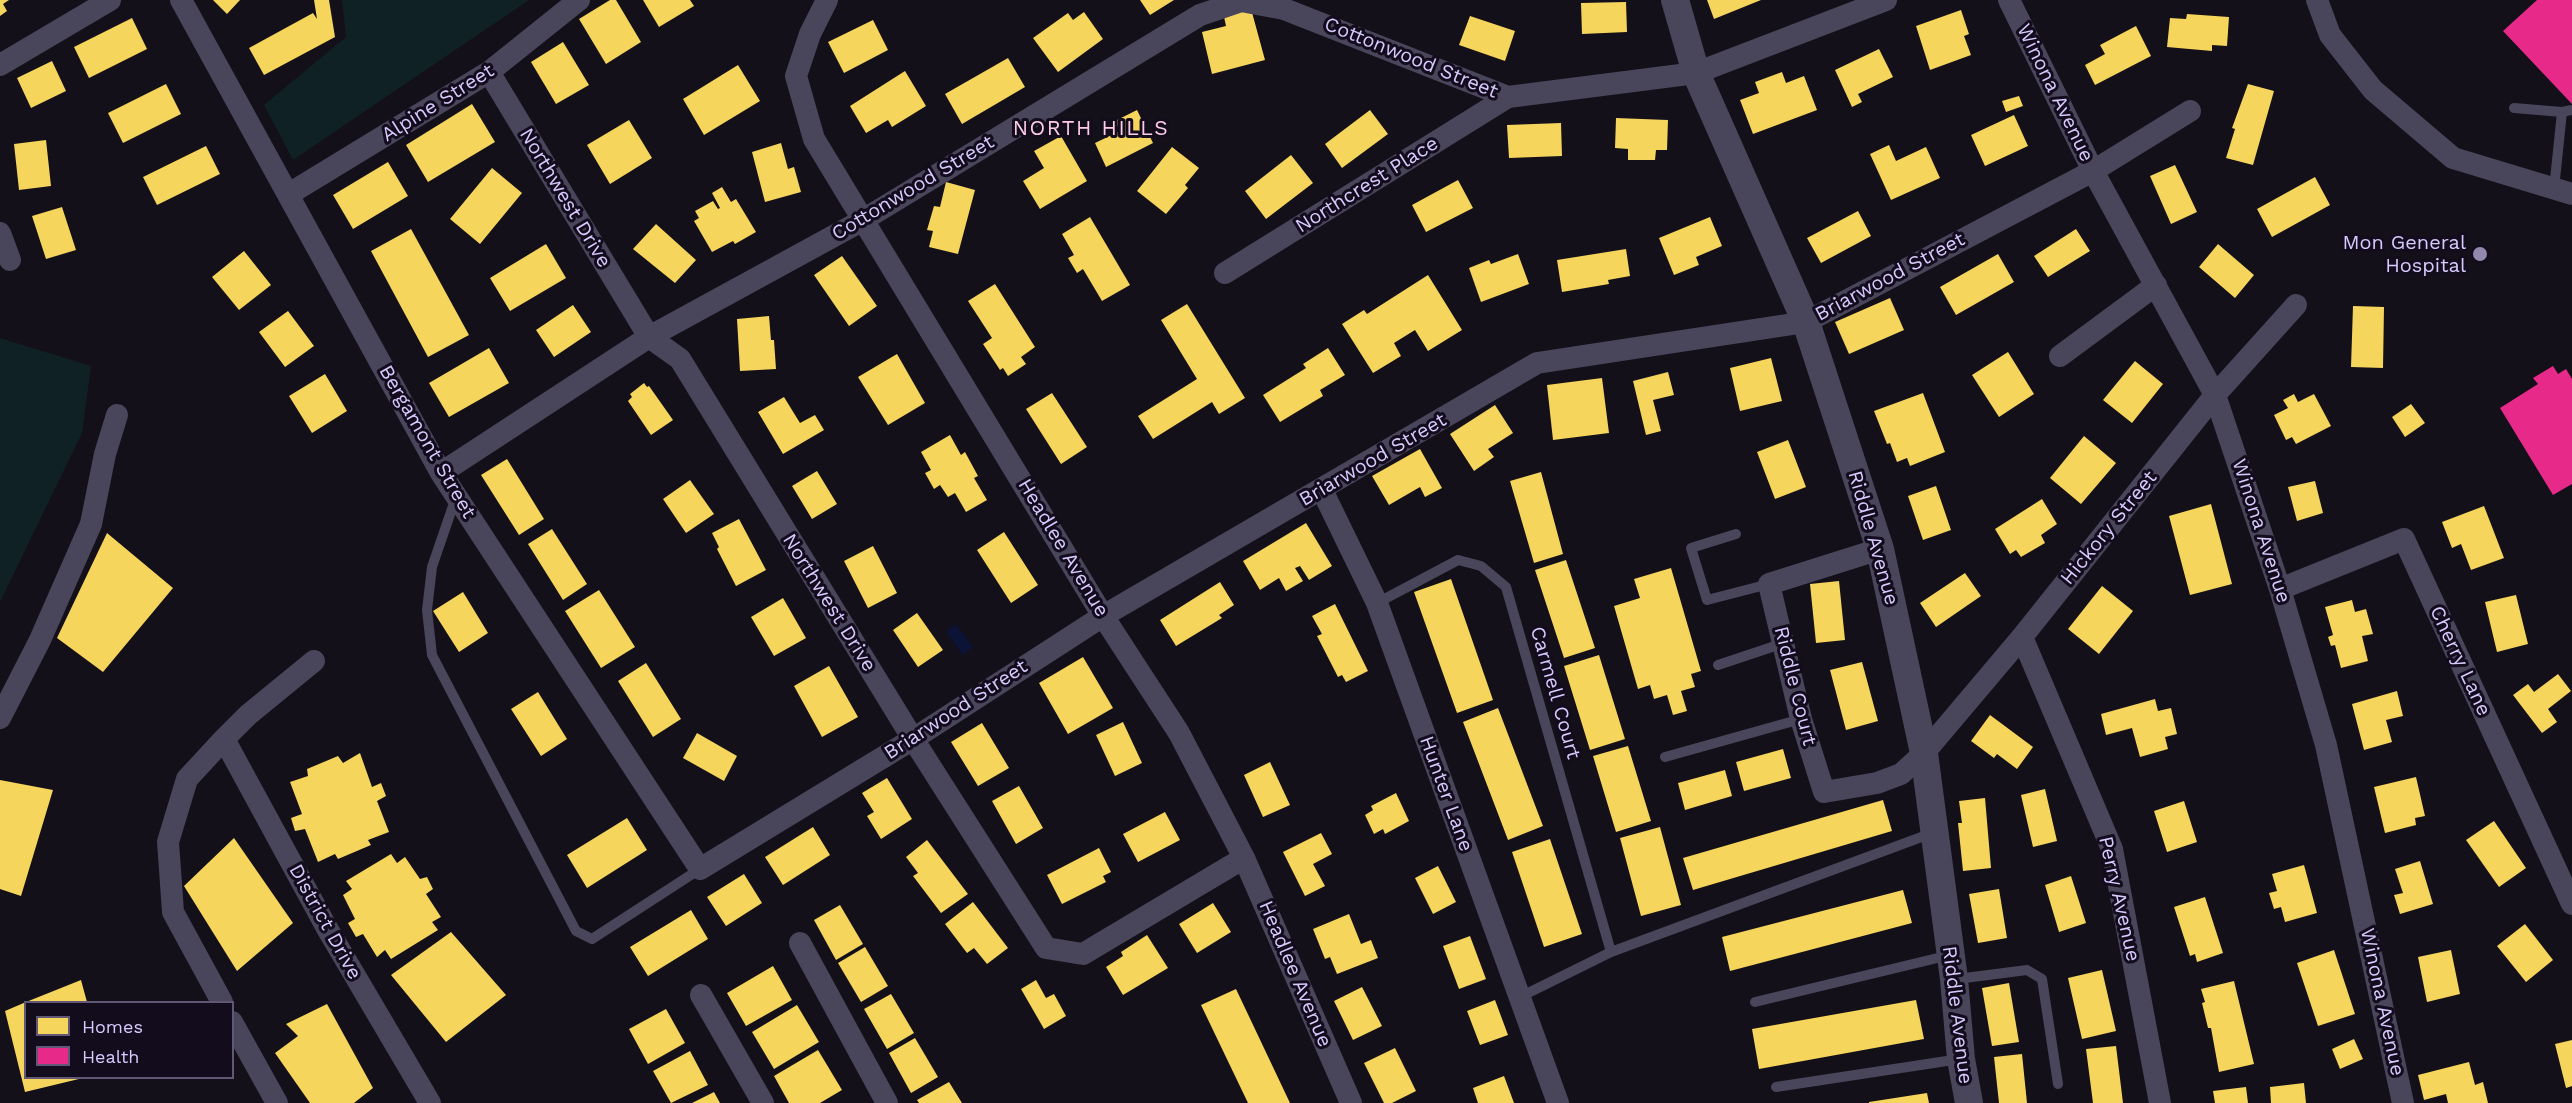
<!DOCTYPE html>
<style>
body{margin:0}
#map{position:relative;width:2572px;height:1103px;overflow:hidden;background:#131019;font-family:"Work Sans",sans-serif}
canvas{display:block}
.legend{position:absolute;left:24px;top:1001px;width:210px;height:78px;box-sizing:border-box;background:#120c1d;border:2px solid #615877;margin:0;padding:8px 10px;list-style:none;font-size:18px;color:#d7cafd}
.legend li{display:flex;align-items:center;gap:12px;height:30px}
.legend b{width:30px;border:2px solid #615877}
</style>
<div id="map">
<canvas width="2572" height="1103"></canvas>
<ul class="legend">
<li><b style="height:16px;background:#f6d55c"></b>Homes</li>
<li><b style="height:16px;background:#e7298a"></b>Health</li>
</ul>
</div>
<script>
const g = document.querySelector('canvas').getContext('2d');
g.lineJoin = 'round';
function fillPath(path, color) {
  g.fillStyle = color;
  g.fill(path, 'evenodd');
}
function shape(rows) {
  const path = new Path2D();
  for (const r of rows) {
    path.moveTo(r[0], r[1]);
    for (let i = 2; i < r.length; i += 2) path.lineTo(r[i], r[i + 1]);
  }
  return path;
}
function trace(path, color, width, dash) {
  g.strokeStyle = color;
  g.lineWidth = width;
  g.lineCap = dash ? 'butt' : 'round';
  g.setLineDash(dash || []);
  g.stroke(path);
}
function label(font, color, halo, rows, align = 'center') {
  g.font = font + ' "Work Sans",sans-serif';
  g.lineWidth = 6;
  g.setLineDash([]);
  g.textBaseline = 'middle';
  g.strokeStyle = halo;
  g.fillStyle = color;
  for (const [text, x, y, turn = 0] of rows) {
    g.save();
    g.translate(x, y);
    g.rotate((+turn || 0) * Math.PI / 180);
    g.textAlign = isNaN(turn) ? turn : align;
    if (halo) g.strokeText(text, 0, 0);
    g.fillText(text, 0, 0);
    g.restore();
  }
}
fillPath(shape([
 [342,0,529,0,293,160,264,105,346,37],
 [0,338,91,366,82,433,0,602]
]), '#102125');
fillPath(shape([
 [956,624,973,647,963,655,946,632]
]), '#0b1436');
fillPath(shape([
 [0,0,9,0,3,4,7,11,0,16],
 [213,0,240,0,227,14],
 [314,0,329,0,335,37,264,75,249,48,313,13,317,19],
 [610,0,616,0,641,42,606,64,579,19],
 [643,0,690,0,694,6,659,27],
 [1140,0,1174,0,1150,15],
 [1707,0,1761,0,1714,19],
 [1626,2,1627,32,1582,34,1581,3],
 [1250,5,1265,60,1212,74,1202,32,1226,26,1223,12],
 [1961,10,1969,34,1964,36,1971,55,1930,70,1916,26],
 [1084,12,1103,39,1058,72,1033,38,1068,13,1073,20],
 [2187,14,2229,17,2227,46,2212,45,2212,51,2167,47,2170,18,2186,19],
 [1470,16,1515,31,1505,61,1459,45],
 [132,18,147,49,89,78,74,47],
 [873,20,888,50,844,73,828,42],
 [2136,26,2151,56,2095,85,2085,65,2105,54,2100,45],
 [563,42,589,85,556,104,531,62],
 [1879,49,1893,77,1858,94,1862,102,1852,107,1835,70],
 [1008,58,1025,87,962,124,945,94],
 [52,61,66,91,31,108,17,78],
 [738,65,760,101,704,135,683,99],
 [905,71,926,106,892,127,888,120,866,133,850,106],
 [1782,72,1786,83,1804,76,1817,110,1753,134,1740,100,1759,93,1755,82],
 [166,84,181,114,123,143,108,113],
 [2248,84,2274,91,2253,165,2226,158,2235,129,2232,128],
 [2019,96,2023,106,2006,112,2002,101],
 [472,104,495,142,428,182,406,145],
 [1137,110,1153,143,1106,167,1095,143,1120,131,1115,121],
 [1370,110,1388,134,1342,168,1325,144],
 [2014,115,2028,146,1985,166,1971,135],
 [1616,118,1668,120,1667,150,1656,150,1655,160,1628,160,1628,149,1615,148],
 [629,120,652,158,610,184,587,145],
 [1561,123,1562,156,1509,158,1507,125],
 [1061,136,1087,181,1040,209,1023,181,1044,168,1034,151],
 [46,140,51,186,19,190,14,144],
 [781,143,788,169,794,167,801,192,765,202,752,152],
 [1889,145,1896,161,1926,147,1940,178,1891,200,1870,154],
 [206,146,220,174,157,205,143,177],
 [1172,147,1199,168,1185,185,1188,188,1166,214,1137,191],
 [1291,155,1313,183,1266,219,1245,191],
 [388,162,408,196,353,229,333,195],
 [2175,165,2197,212,2171,224,2150,176],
 [492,168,522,193,480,244,450,219],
 [2315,177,2330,205,2272,237,2257,209],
 [1458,180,1473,208,1426,232,1412,205],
 [946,182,975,190,958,254,929,247,933,231,927,230,934,206,940,207],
 [722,187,731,202,736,199,756,232,735,244,733,241,712,252,694,221,699,218,695,211,713,201,718,209,720,208,712,193],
 [62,207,76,250,46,259,32,216],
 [1858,211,1871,236,1821,263,1807,238],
 [1090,217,1130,285,1102,301,1083,269,1077,273,1068,258,1074,255,1062,234],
 [1710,217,1722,246,1696,257,1699,265,1674,275,1659,238],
 [656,224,696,260,675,283,633,249],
 [411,229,469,335,428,357,371,251],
 [2076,229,2090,251,2048,277,2034,256],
 [546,244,566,278,510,311,490,278],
 [2218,244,2254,275,2235,298,2199,267],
 [1626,249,1630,276,1608,280,1609,284,1562,292,1557,260],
 [244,251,271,285,239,310,212,277],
 [1518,254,1529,284,1481,302,1469,268,1489,260,1491,264],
 [1998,254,2014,282,1956,315,1940,287],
 [842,256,877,306,849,326,814,275],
 [1428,275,1462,330,1428,351,1415,330,1394,343,1401,356,1373,373,1342,324,1364,310,1367,314],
 [995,284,1035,347,1021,357,1026,364,1008,376,1003,368,1000,370,983,344,992,338,968,301],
 [1890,298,1904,330,1849,354,1835,322],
 [1187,304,1245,398,1219,414,1212,402,1153,439,1138,416,1197,379,1161,320],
 [573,305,591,332,554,357,536,330],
 [2353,306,2384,307,2383,368,2351,367],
 [288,311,314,346,285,367,259,332],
 [769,316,771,340,774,340,776,369,740,371,737,319],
 [489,348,509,383,449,417,429,383],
 [1328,348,1345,375,1320,390,1323,396,1280,422,1263,395,1306,368,1303,364],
 [2008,352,2034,394,1999,417,1972,375],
 [897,354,925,403,888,425,858,377],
 [1771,358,1782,401,1740,411,1730,368],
 [2135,361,2163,384,2132,423,2103,400],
 [1668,372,1674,395,1653,400,1661,431,1646,435,1633,381],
 [325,374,347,411,312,433,289,396],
 [1602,378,1609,433,1553,440,1547,385],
 [644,383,647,387,649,386,673,420,651,435,628,401,632,397,630,394],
 [1052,393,1087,447,1061,464,1026,409],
 [1923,393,1945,452,1910,466,1907,458,1897,462,1890,443,1887,444,1874,411],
 [2294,394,2298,402,2314,394,2331,426,2296,444,2292,437,2286,440,2274,415,2288,408,2283,400],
 [784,397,800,423,815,415,824,430,783,454,758,412],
 [2411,404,2425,423,2405,437,2392,417],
 [1495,405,1513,433,1488,449,1494,457,1474,471,1450,434],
 [950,435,961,455,965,452,978,476,974,478,987,500,966,512,955,493,948,497,940,485,934,489,925,473,931,470,921,452],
 [2084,436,2116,463,2081,504,2050,478],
 [1788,440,1806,487,1775,499,1757,452],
 [1420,449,1442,488,1425,497,1420,487,1389,505,1372,476],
 [507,459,544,519,519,535,481,475],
 [817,471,837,504,812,519,792,486],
 [1541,472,1563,554,1534,563,1510,481],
 [690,480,714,514,686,533,663,499],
 [2315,481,2323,513,2297,521,2288,487],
 [1936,486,1951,530,1923,540,1908,496],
 [2042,499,2057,524,2041,535,2045,543,2021,557,2016,550,2010,554,1995,529],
 [2211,504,2232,584,2190,595,2169,516],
 [2484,506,2504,558,2471,570,2461,544,2452,548,2442,522],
 [739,519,766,570,736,586,717,549,719,547,712,533],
 [1306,523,1332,566,1309,580,1300,566,1295,568,1303,581,1286,591,1279,578,1260,590,1243,561],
 [552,529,587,584,563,600,528,544],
 [1004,532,1038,585,1011,603,977,550],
 [107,533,173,588,103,672,57,638],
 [873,546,897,593,868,608,844,561],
 [1566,560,1595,648,1564,658,1535,570],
 [1671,568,1701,671,1691,674,1695,687,1681,691,1687,711,1673,715,1667,695,1654,699,1650,685,1638,689,1614,606,1640,598,1634,579],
 [1965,573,1981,596,1936,627,1920,603],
 [1451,579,1493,700,1457,713,1414,592],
 [1839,581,1845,640,1816,643,1810,584],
 [1220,582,1234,605,1219,615,1222,618,1176,646,1160,620],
 [2102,586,2133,611,2099,654,2068,629],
 [599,590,635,647,601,668,565,611],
 [463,592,488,633,459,652,433,611],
 [2516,595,2528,644,2497,652,2485,602],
 [783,598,806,638,774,656,751,617],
 [2352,600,2355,612,2366,609,2373,634,2362,636,2368,661,2341,668,2335,645,2331,646,2328,637,2333,635,2325,607],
 [1335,604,1368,671,1346,682,1342,675,1338,677,1317,636,1322,634,1312,616],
 [917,613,943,650,918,667,893,630],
 [1599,655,1625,739,1590,750,1564,666],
 [1083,657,1113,708,1068,734,1039,683],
 [1862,662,1878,721,1846,730,1830,670],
 [646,663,681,719,653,737,618,681],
 [829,666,858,717,822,737,794,686],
 [2558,674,2571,691,2548,709,2557,722,2542,733,2513,695,2528,684,2534,692],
 [2397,691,2403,716,2386,720,2392,742,2364,750,2352,704],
 [538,692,567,739,541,756,511,709],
 [2155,699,2158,711,2171,708,2177,734,2165,737,2168,749,2140,757,2132,728,2106,735,2101,714],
 [1498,708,1543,826,1508,840,1463,722],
 [1990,715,2033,747,2017,769,1997,754,1994,758,1971,741],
 [1123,722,1142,763,1115,776,1096,735],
 [982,723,1009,768,978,786,951,742],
 [697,733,737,756,724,781,683,758],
 [1628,746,1651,821,1616,832,1593,756],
 [1783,749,1791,778,1744,791,1736,762],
 [360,753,372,787,381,783,386,796,377,801,389,832,368,840,371,845,338,859,335,854,318,862,305,829,295,831,291,818,302,814,290,782,308,776,307,769,338,756,343,763],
 [1270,762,1290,805,1263,817,1244,775],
 [1725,770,1732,796,1685,810,1678,783],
 [2416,777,2425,816,2415,818,2416,825,2385,833,2374,787],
 [887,778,912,819,881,839,867,816,874,812,862,793],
 [0,780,53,790,21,896,0,889],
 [1019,786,1043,828,1016,844,992,801],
 [2045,789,2057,841,2033,847,2021,795],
 [1396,793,1409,821,1385,834,1383,829,1374,834,1365,815,1373,810,1371,806],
 [1985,798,1991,868,1963,871,1958,823,1962,823,1959,801],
 [1883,800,1892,831,1693,890,1683,858],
 [2184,801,2197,842,2167,852,2154,811],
 [1165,812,1180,840,1138,862,1123,834],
 [627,818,647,850,587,888,567,855],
 [2494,821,2526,868,2499,887,2466,840],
 [813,827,830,855,783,885,765,857],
 [1660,827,1681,905,1641,916,1620,838],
 [1321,833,1332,854,1313,864,1325,886,1305,896,1283,852],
 [234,838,293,923,237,971,184,886],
 [1550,839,1582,934,1544,947,1512,852],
 [927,840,968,894,941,913,913,876,918,873,906,857],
 [1099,848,1111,872,1103,876,1106,882,1062,904,1047,875],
 [391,854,397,863,405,857,420,879,427,877,433,889,426,894,441,917,432,922,438,930,391,959,385,950,377,957,363,934,356,937,348,923,355,919,343,895,352,889,346,881],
 [2420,861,2433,904,2400,914,2394,895,2403,893,2395,869],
 [2304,865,2317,913,2285,922,2281,907,2274,909,2269,893,2277,891,2272,874],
 [1438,866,1456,902,1433,914,1415,878],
 [744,874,762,903,726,926,707,897],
 [2071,876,2086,923,2059,932,2045,885],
 [1999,889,2007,938,1978,943,1969,894],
 [1903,890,1912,923,1730,971,1722,937],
 [2205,897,2223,953,2197,962,2195,954,2190,956,2174,907],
 [973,902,1008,948,987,964,974,948,967,953,945,924],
 [1213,903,1231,932,1197,953,1179,924],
 [840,905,863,944,836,960,814,920],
 [691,910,708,939,648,976,630,947],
 [1349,914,1361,944,1371,940,1378,958,1337,974,1330,957,1325,959,1313,929],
 [2525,924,2553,960,2526,982,2497,946],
 [451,932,506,995,446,1042,391,975],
 [1147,935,1168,968,1123,995,1106,967,1123,956,1121,952],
 [1470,936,1486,979,1459,989,1443,946],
 [865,947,888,986,861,1002,838,963],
 [2334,950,2355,1014,2318,1026,2297,963],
 [2451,950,2460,994,2427,1002,2418,957],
 [773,966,792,1000,746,1026,727,993],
 [2102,970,2116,1031,2082,1039,2068,978],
 [81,980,87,1002,26,1002],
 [1036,980,1046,998,1054,994,1066,1016,1044,1029,1021,989],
 [2234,981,2254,1064,2219,1072,2211,1028,2208,1028,2202,1003,2205,1002,2201,989],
 [2009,983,2019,1042,1992,1046,1982,988],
 [1362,987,1382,1026,1353,1040,1334,1001],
 [1236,989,1290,1103,1248,1103,1201,1005],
 [891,994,914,1033,887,1049,864,1009],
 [1495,1000,1508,1035,1480,1045,1467,1011],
 [1916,1000,1924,1039,1759,1069,1752,1029],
 [26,1002,26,1078,83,1078,25,1092,5,1011],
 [327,1004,373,1088,354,1103,310,1103,275,1053,298,1036,286,1024],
 [797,1005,819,1042,774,1069,752,1032],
 [666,1009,685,1043,648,1064,629,1029],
 [915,1038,938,1077,911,1093,889,1053],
 [2354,1039,2363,1059,2340,1069,2332,1049],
 [2572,1040,2572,1086,2566,1088,2555,1044],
 [2116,1046,2123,1103,2093,1103,2086,1049],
 [1395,1048,1416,1091,1392,1103,1384,1103,1364,1063],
 [818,1050,842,1090,820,1103,789,1103,774,1076],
 [690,1051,708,1085,671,1103,653,1071],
 [2022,1054,2027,1103,1999,1103,1994,1057],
 [2469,1062,2475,1085,2483,1082,2488,1103,2448,1103,2446,1094,2424,1100,2418,1075],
 [1504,1076,1514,1103,1478,1103,1473,1088],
 [949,1082,962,1103,919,1103,917,1100],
 [2304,1083,2306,1103,2271,1103,2270,1087],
 [2246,1087,2248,1103,2215,1103,2213,1091],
 [714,1092,720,1103,692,1103],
 [1927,1093,1929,1103,1869,1103,1869,1102]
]), '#f6d55c');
fillPath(shape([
 [2537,0,2572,0,2572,104,2503,31],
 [2553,366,2558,374,2566,369,2572,379,2572,484,2553,495,2500,408,2538,384,2533,378]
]), '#e7298a');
trace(shape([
 [2514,108,2562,112,2572,110],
 [2554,189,2562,112],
 [456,497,432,567,427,610,432,655,576,931,592,939,700,869],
 [1736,534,1691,548,1707,600,1769,584],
 [1377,603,1458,560,1481,566,1506,587,1611,952],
 [1718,665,1784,643],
 [1665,757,1801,719],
 [1957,979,2027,970,2042,979,2058,1084],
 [1520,997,1611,952,1935,832],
 [1755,1002,1950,955],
 [1776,1087,1960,1059]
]), '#49455a', 10);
trace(shape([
 [181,0,441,473,700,869,913,739,1103,616,1537,363,1806,322,2093,171,2190,111],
 [827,0,810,34,796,76,814,139,1103,616,1179,733,1244,858,1351,1103],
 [2009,0,2093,171,2215,395,2280,589,2326,745,2403,1103],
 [2317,0,2330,35,2373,90,2453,158,2572,194],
 [0,65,110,0],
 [489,72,649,337,680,359,913,739,1046,948,1083,954,1244,858],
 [289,194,489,72,579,0],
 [0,233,10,260],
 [1225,273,1508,97],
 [2060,356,2156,285],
 [441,473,649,337,863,220,1200,15,1241,1,1284,9,1508,97,1696,73,1886,0],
 [1322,490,1377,603,1558,1103],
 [1880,549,1769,584,1801,719,1824,792,1877,783,1901,774,1924,753,2022,637,2215,395,2296,305],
 [2280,589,2404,539,2572,904],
 [2022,637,2112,849,2160,1103],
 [314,661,248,715,224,739,328,930,430,1103],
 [0,718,40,640,91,524,105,454,117,415],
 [800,943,887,1103],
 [701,995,763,1103],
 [222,1002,173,912,168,842,187,779,224,739],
 [232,1022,277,1103]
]), '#49455a', 22);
trace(shape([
 [1675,0,1696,73,1806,322,1880,549,1924,753,1954,979,1961,1059,1969,1103]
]), '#49455a', 28);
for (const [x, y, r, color] of [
 [2480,254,8,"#9289ad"]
]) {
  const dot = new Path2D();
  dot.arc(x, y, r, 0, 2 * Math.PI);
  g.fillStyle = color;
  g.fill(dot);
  trace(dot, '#120c1d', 2);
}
label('20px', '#d7cafd', '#120c1d', [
 ["Cottonwood Street",1411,58,22],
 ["Winona Avenue",2055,93,64],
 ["Alpine Street",438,103,-32],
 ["Northcrest Place",1367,185,-32],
 ["Cottonwood Street",913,188,-31],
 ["Northwest Drive",565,198,59],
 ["Briarwood Street",1890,277,-28],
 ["Bergamont Street",427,442,60],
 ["Briarwood Street",1373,460,-30],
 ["Hickory Street",2109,528,-51],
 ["Winona Avenue",2261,531,72],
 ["Riddle Avenue",1873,538,74],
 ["Headlee Avenue",1063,548,59],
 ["Northwest Drive",829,603,58],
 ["Cherry Lane",2460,661,65],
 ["Riddle Court",1795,686,76],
 ["Carmell Court",1555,693,74],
 ["Briarwood Street",956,710,-33],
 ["Hunter Lane",1446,794,70],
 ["Perry Avenue",2119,899,77],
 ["District Drive",325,922,61],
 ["Headlee Avenue",1295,974,67],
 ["Winona Avenue",2382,1002,78],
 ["Riddle Avenue",1957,1015,83]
]);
label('20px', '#d7cafd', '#120c1d', [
 ["Mon General",2466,243],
 ["Hospital",2466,266]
], 'right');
g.letterSpacing = '1.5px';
label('21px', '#fecce4', '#120c1d', [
 ["NORTH HILLS",1091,129]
]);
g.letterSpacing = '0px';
</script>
